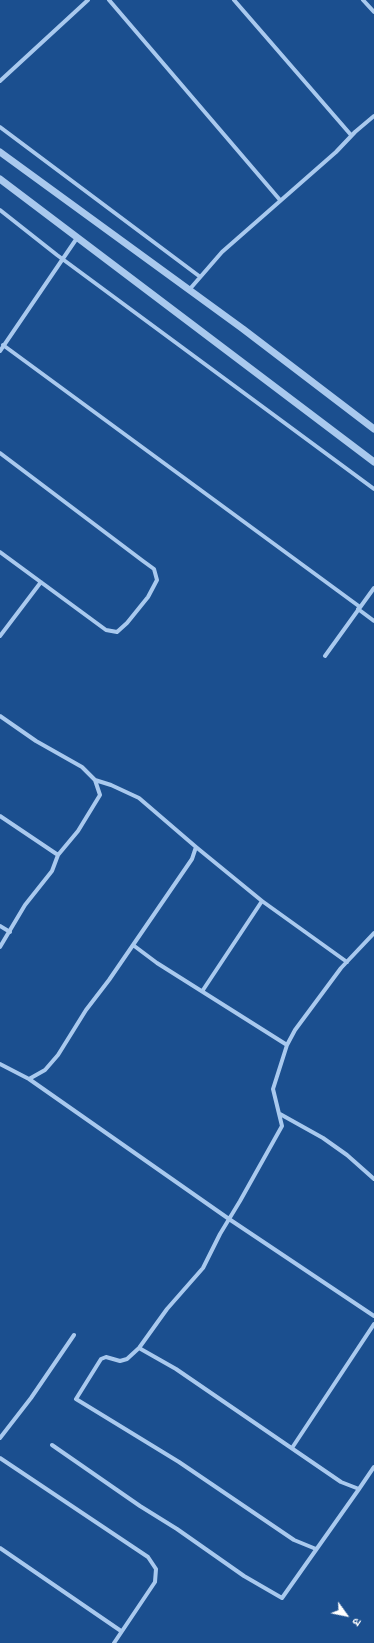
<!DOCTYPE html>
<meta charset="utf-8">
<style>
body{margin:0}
#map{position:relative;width:374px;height:1643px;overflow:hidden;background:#1b4f8f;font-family:"Source Sans 3","Noto Sans Devanagari",sans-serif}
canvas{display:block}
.north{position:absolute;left:326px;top:1595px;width:40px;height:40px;-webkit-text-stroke:3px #1b4f8f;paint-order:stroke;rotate:123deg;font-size:11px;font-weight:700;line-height:16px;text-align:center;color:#fff}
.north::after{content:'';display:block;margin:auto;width:14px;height:18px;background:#fff;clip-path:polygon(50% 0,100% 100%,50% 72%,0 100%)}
</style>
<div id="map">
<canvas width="374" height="1643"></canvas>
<div class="north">उ</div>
</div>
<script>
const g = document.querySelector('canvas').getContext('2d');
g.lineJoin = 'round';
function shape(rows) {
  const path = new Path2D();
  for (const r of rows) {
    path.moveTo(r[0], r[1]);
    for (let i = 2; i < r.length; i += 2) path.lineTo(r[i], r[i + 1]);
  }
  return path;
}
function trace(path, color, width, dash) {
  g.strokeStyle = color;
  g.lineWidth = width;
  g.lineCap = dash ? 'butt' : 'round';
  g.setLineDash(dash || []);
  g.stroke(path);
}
trace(shape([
 [109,0,280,200],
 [234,0,351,135],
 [363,0,374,12],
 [0,81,88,0],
 [0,127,199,276],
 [0,210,57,255,374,489],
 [189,290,222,252,336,152,355,132,374,116],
 [3,345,360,607],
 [0,351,77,238],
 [0,453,143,561,154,569,157,580,148,597,127,623,117,632,106,630,0,552],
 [358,609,374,621],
 [0,636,41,582],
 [325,656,374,588],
 [0,716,36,741,82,767,95,780,100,795,78,831,58,855,52,871,25,905,0,947],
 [0,816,58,855],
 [196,847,262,901,203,990],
 [262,901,347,962],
 [0,926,10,932],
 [133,945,157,963,287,1045],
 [0,1064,29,1079,45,1070,58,1055,86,1010,109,980,192,859,196,847,139,798,111,785,95,780],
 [29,1079,229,1219,374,1316],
 [280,1114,323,1138,347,1155,374,1179],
 [139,1348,176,1369,341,1482,359,1489,374,1467],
 [0,1438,31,1398,74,1335],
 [52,1445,140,1506,177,1529,244,1576,282,1598,359,1489],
 [292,1448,374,1324],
 [0,1458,148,1557,156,1569,155,1582,114,1643],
 [0,1548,121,1631],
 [316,1549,294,1540,179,1462,76,1399,101,1359,106,1357,120,1361,127,1359,139,1348,167,1309,203,1268,220,1234,240,1201,282,1126,273,1089,287,1045,295,1030,341,968,374,933]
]), '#a9c9ee', 4);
trace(shape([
 [0,152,243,329,374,429],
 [0,179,374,462]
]), '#a9c9ee', 7);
</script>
